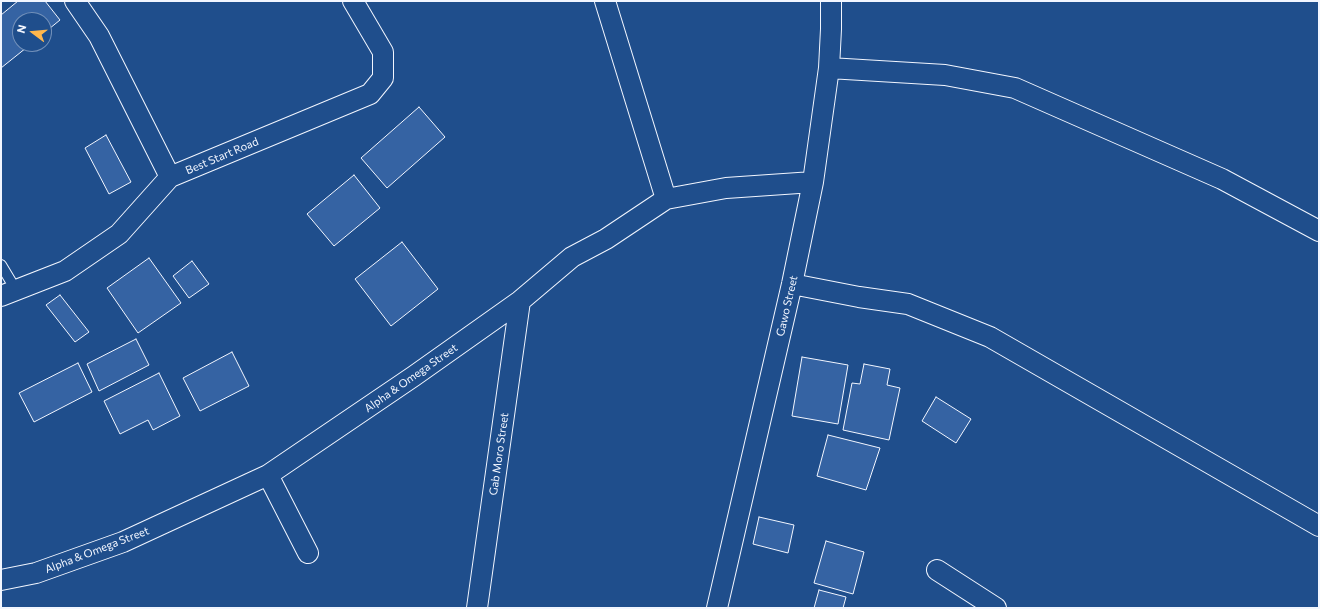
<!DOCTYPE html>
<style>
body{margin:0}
#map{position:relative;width:1320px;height:609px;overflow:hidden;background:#1f4e8c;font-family:Commissioner,sans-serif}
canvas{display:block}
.frame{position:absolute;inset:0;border:2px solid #f2f6ff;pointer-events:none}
.north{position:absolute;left:12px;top:12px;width:40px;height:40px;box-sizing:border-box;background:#1f4e8c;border:1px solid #7391ba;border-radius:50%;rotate:286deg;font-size:11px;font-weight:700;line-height:16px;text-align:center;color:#f2f6ff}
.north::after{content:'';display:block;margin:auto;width:14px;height:18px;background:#ffb74d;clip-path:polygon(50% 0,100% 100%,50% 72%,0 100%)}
</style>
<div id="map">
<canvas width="1320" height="609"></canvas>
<div class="frame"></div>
<div class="north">N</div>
</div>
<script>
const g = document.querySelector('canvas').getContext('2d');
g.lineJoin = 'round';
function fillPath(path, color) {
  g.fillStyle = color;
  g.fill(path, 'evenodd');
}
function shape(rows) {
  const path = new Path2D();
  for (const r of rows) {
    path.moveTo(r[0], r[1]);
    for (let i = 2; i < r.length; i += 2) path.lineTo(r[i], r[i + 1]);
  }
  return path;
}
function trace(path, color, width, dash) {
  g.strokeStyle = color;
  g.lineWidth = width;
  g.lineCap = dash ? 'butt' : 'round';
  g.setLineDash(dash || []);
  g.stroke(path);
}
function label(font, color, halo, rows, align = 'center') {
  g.font = font + ' Commissioner,sans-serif';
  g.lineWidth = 3;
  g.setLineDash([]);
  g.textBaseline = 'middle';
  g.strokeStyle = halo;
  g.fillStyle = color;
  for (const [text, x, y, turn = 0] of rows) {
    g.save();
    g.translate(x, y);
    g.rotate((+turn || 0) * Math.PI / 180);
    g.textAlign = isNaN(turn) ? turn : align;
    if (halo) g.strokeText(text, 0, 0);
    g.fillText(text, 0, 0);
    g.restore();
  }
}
const building = shape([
 [18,1,45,1,60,20,44,33,44,20,20,20,20,44,31,44,1,68,1,15,18,1],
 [419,107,445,137,387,188,361,158,419,107],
 [106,135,131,182,109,194,85,148,106,135],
 [354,175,380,208,334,246,307,214,354,175],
 [402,242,438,289,391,326,355,279,402,242],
 [149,258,181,303,138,333,107,288,149,258],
 [192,261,209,284,189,298,173,276,192,261],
 [60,295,89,332,75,342,46,305,60,295],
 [136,339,149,365,99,391,87,364,136,339],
 [232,352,249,386,200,411,183,378,232,352],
 [802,357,848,365,838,424,792,416,802,357],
 [78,363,92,392,34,422,19,393,78,363],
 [864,364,890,369,887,385,900,388,889,440,843,430,852,383,860,384,864,364],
 [159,373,180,416,153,430,148,420,120,434,104,401,159,373],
 [936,397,971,419,956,443,922,421,936,397],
 [828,435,880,448,866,490,817,476,828,435],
 [759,517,794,525,788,553,753,544,759,517],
 [826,541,864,552,853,594,814,583,826,541],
 [819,590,846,597,843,608,814,608,819,590]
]);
fillPath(building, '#3563a3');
trace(building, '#f2f6ff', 1);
const service = shape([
 [1,265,16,290]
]);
const minor = shape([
 [75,1,99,36,170,177],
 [605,1,666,199],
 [829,68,945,75,1015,88,1222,179,1319,231],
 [792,284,859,297,908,304,990,337,1319,526],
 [1,296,65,271,119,234,170,177,370,94,383,78,383,52,353,1],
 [268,475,308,553],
 [937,570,996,608],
 [1,580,36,573,123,542,268,475,414,376,520,301,572,257,606,239,666,199,726,188,813,182],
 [477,608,520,301],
 [717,608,792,284,813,182,829,68,831,29,831,1]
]);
trace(service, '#f2f6ff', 12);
trace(minor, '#f2f6ff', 22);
trace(service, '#1f4e8c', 10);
trace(minor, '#1f4e8c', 20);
label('11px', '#f2f6ff', '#1f4e8c', [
 ["Best Start Road",222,156,-23],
 ["Gawo Street",787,306,-77],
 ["Alpha & Omega Street",411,378,-35],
 ["Gab Moro Street",499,454,-82],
 ["Alpha & Omega Street",97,550,-21]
]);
</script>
